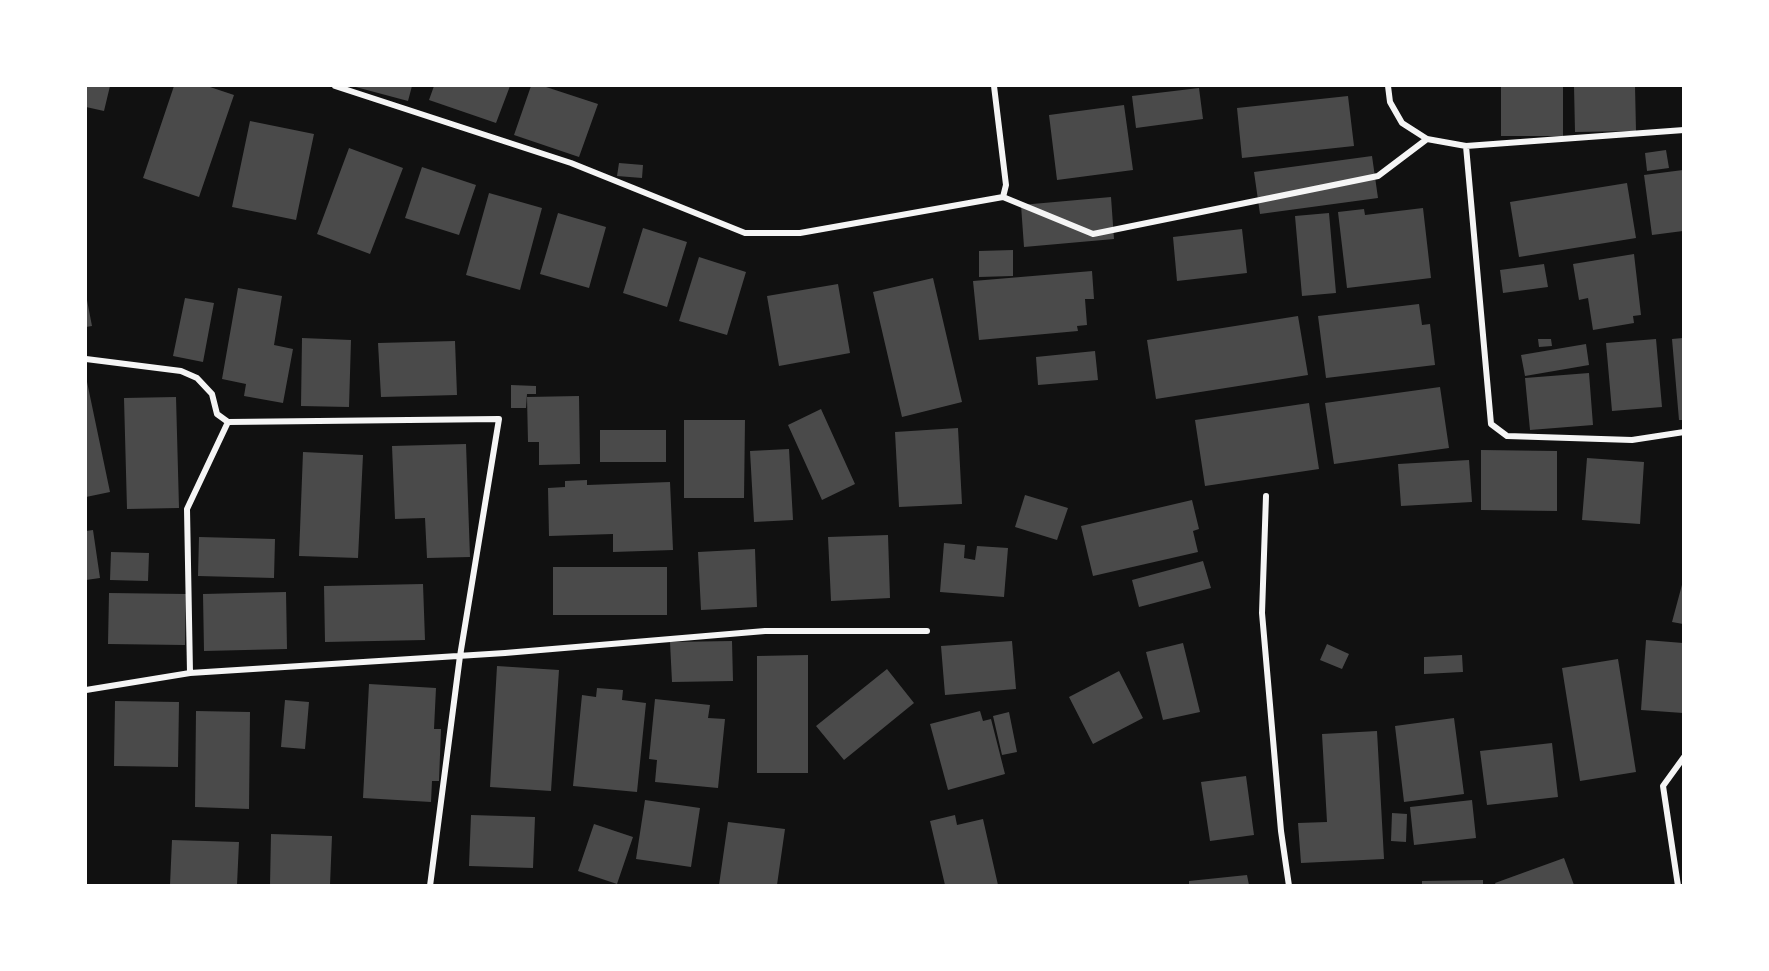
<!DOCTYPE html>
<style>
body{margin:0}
#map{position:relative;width:1769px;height:971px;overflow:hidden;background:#111;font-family:Jost,sans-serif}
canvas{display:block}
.frame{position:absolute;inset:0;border:87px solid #fff;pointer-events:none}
</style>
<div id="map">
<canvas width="1769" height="971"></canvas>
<div class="frame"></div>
</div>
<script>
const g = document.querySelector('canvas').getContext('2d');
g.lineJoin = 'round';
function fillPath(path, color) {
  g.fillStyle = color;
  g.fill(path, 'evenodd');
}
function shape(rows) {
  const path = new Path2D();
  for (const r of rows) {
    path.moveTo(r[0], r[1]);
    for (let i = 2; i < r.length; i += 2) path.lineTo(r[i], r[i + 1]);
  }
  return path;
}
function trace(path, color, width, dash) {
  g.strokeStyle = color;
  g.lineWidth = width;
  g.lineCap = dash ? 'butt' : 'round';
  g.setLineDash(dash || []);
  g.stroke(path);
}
fillPath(shape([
 [86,86,110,86,104,111,86,107],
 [174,86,207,86,234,95,199,197,143,178],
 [352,86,412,86,408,101],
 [434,86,510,86,496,123,429,100],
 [531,86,543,86,598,104,579,157,514,135],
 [1501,86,1563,86,1563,136,1501,136],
 [1574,86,1635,86,1636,131,1575,132],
 [1199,88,1203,119,1136,128,1132,96],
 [1348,96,1354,146,1242,158,1237,108],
 [1124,105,1133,170,1057,180,1049,115],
 [250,121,314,134,296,220,232,207],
 [349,148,403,168,370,254,317,234],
 [1666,150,1669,168,1647,171,1645,153],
 [1372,156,1378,198,1260,214,1254,172],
 [619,163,643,165,642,178,617,176],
 [422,167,476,185,459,235,405,218],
 [1683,170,1683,231,1652,235,1644,175],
 [1627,183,1636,238,1519,257,1510,202],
 [489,193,542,208,520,290,466,275],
 [1111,197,1114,239,1024,247,1021,205],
 [1423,208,1431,278,1347,288,1338,212,1364,209,1365,215],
 [558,213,606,227,589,288,540,274],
 [1329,213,1336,293,1302,296,1295,216],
 [643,228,687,242,667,307,623,293],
 [1242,229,1247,273,1177,281,1173,237],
 [1013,250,1013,276,979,277,979,251],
 [1634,254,1641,315,1633,316,1634,323,1593,330,1588,298,1579,300,1573,264],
 [699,257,746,272,727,335,679,321],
 [1544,264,1548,287,1503,293,1500,270],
 [1092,271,1094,299,1085,299,1087,325,1077,326,1078,331,979,340,973,281],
 [933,278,962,402,902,417,873,292],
 [838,284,850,353,779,366,767,296],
 [238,288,282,296,274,345,293,349,283,403,244,396,246,384,222,379],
 [86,295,92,326,86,327],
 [185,298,214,303,203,362,173,356],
 [1419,304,1422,325,1430,324,1435,365,1326,378,1318,316],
 [1298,316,1308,375,1156,399,1147,340],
 [302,338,351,340,349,407,301,406],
 [1683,338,1683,420,1679,420,1672,339],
 [1538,339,1551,339,1552,346,1539,347],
 [1656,339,1662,407,1612,411,1606,343],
 [455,341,457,395,381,397,378,343],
 [1586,344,1589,365,1525,376,1521,355],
 [1095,351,1098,380,1038,385,1036,357],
 [1589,373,1593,425,1530,430,1525,378],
 [86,377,110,492,86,497],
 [511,385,536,386,536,394,527,394,526,408,511,408],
 [1440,387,1449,448,1334,464,1325,403],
 [579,396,580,464,539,465,539,442,528,442,527,397],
 [176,397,179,508,127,509,124,398],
 [1309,403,1319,469,1205,486,1195,420],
 [821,409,855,484,822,500,788,425],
 [684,420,745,420,744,498,684,498],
 [958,428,962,504,899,507,895,432],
 [600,430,666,430,666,462,600,462],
 [466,444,470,557,427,558,425,518,395,519,392,446],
 [789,449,793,520,754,522,750,451],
 [1481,450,1557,451,1557,511,1481,510],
 [303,452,363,455,358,558,299,556],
 [1587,458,1644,462,1640,524,1582,520],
 [1469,460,1472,502,1401,506,1398,464],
 [587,480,587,485,670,482,673,550,613,552,613,534,549,536,548,488,565,487,565,481],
 [1025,495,1068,508,1057,540,1015,527],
 [1192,500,1199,529,1193,531,1198,552,1093,576,1081,526],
 [93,530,100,578,86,580,86,531],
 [888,535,890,598,831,601,828,537],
 [199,537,275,539,274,578,198,576],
 [944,543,965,545,964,558,975,560,977,546,1008,548,1004,597,940,592],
 [755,549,757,607,701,610,698,552],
 [111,552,149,553,148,581,110,580],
 [1203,561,1211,588,1139,607,1132,580],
 [553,567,667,567,667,615,553,615],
 [1683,581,1683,624,1672,622],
 [423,584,425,640,325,642,324,586],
 [286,592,287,649,204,651,203,594],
 [109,593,186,594,185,645,108,644],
 [1646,640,1683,643,1683,713,1641,710],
 [732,641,733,681,672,682,670,642],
 [1012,641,1016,689,945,695,941,646],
 [1183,643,1200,712,1163,720,1146,652],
 [1327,644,1349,654,1342,669,1320,660],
 [808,655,808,773,757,773,757,656],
 [1462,655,1463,672,1424,674,1424,657],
 [1618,659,1636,772,1580,781,1562,668],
 [497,666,559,670,551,791,490,787],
 [887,669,914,703,844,760,816,726],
 [1119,671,1143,718,1093,744,1069,697],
 [369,684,436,688,434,729,441,729,439,781,432,781,431,802,363,798],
 [597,688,623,690,622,700,646,703,637,792,573,786,582,695,596,697],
 [655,699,710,705,708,718,725,719,718,788,655,782,657,760,649,759],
 [285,700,309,702,305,749,281,747],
 [115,701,179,702,178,767,114,766],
 [196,711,250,712,249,809,195,807],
 [980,711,983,721,991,719,1005,774,948,790,930,724],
 [1009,712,1017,752,1002,755,993,716],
 [1454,718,1464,794,1404,802,1395,726],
 [1377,731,1384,859,1301,863,1298,823,1327,822,1322,734],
 [1552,743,1558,797,1487,805,1480,751],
 [1246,776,1254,835,1210,841,1201,782],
 [645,800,700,808,691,867,636,859],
 [1472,800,1476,838,1414,845,1410,807],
 [1392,813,1407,814,1406,842,1391,841],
 [471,815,535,817,533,868,469,866],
 [955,815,957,825,983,819,998,885,945,885,930,821],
 [728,822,785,829,777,885,719,885],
 [594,824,633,837,617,884,578,871],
 [271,834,332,836,330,885,270,885],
 [172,840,239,842,237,885,170,885],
 [1564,858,1574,885,1496,885,1495,883],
 [1247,875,1249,885,1189,885,1189,881],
 [1483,880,1483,885,1422,885,1422,881]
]), '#4a4a4a');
trace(shape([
 [335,86,571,163,745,233,800,233,1003,197,1006,185,994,86],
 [1388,86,1390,102,1402,123,1427,139,1466,146,1684,130],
 [1466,146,1491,424,1507,436,1632,440,1684,432],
 [1003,197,1093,234,1378,176,1427,139],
 [86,359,181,371,197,378,212,394,217,414,228,422,499,419,460,656,430,886],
 [1266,496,1262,613,1281,831,1289,886],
 [190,673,187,509,228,422],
 [86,690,190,673,505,653,765,631,927,631],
 [1678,886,1663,786,1684,757]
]), '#f5f5f5', 6);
</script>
